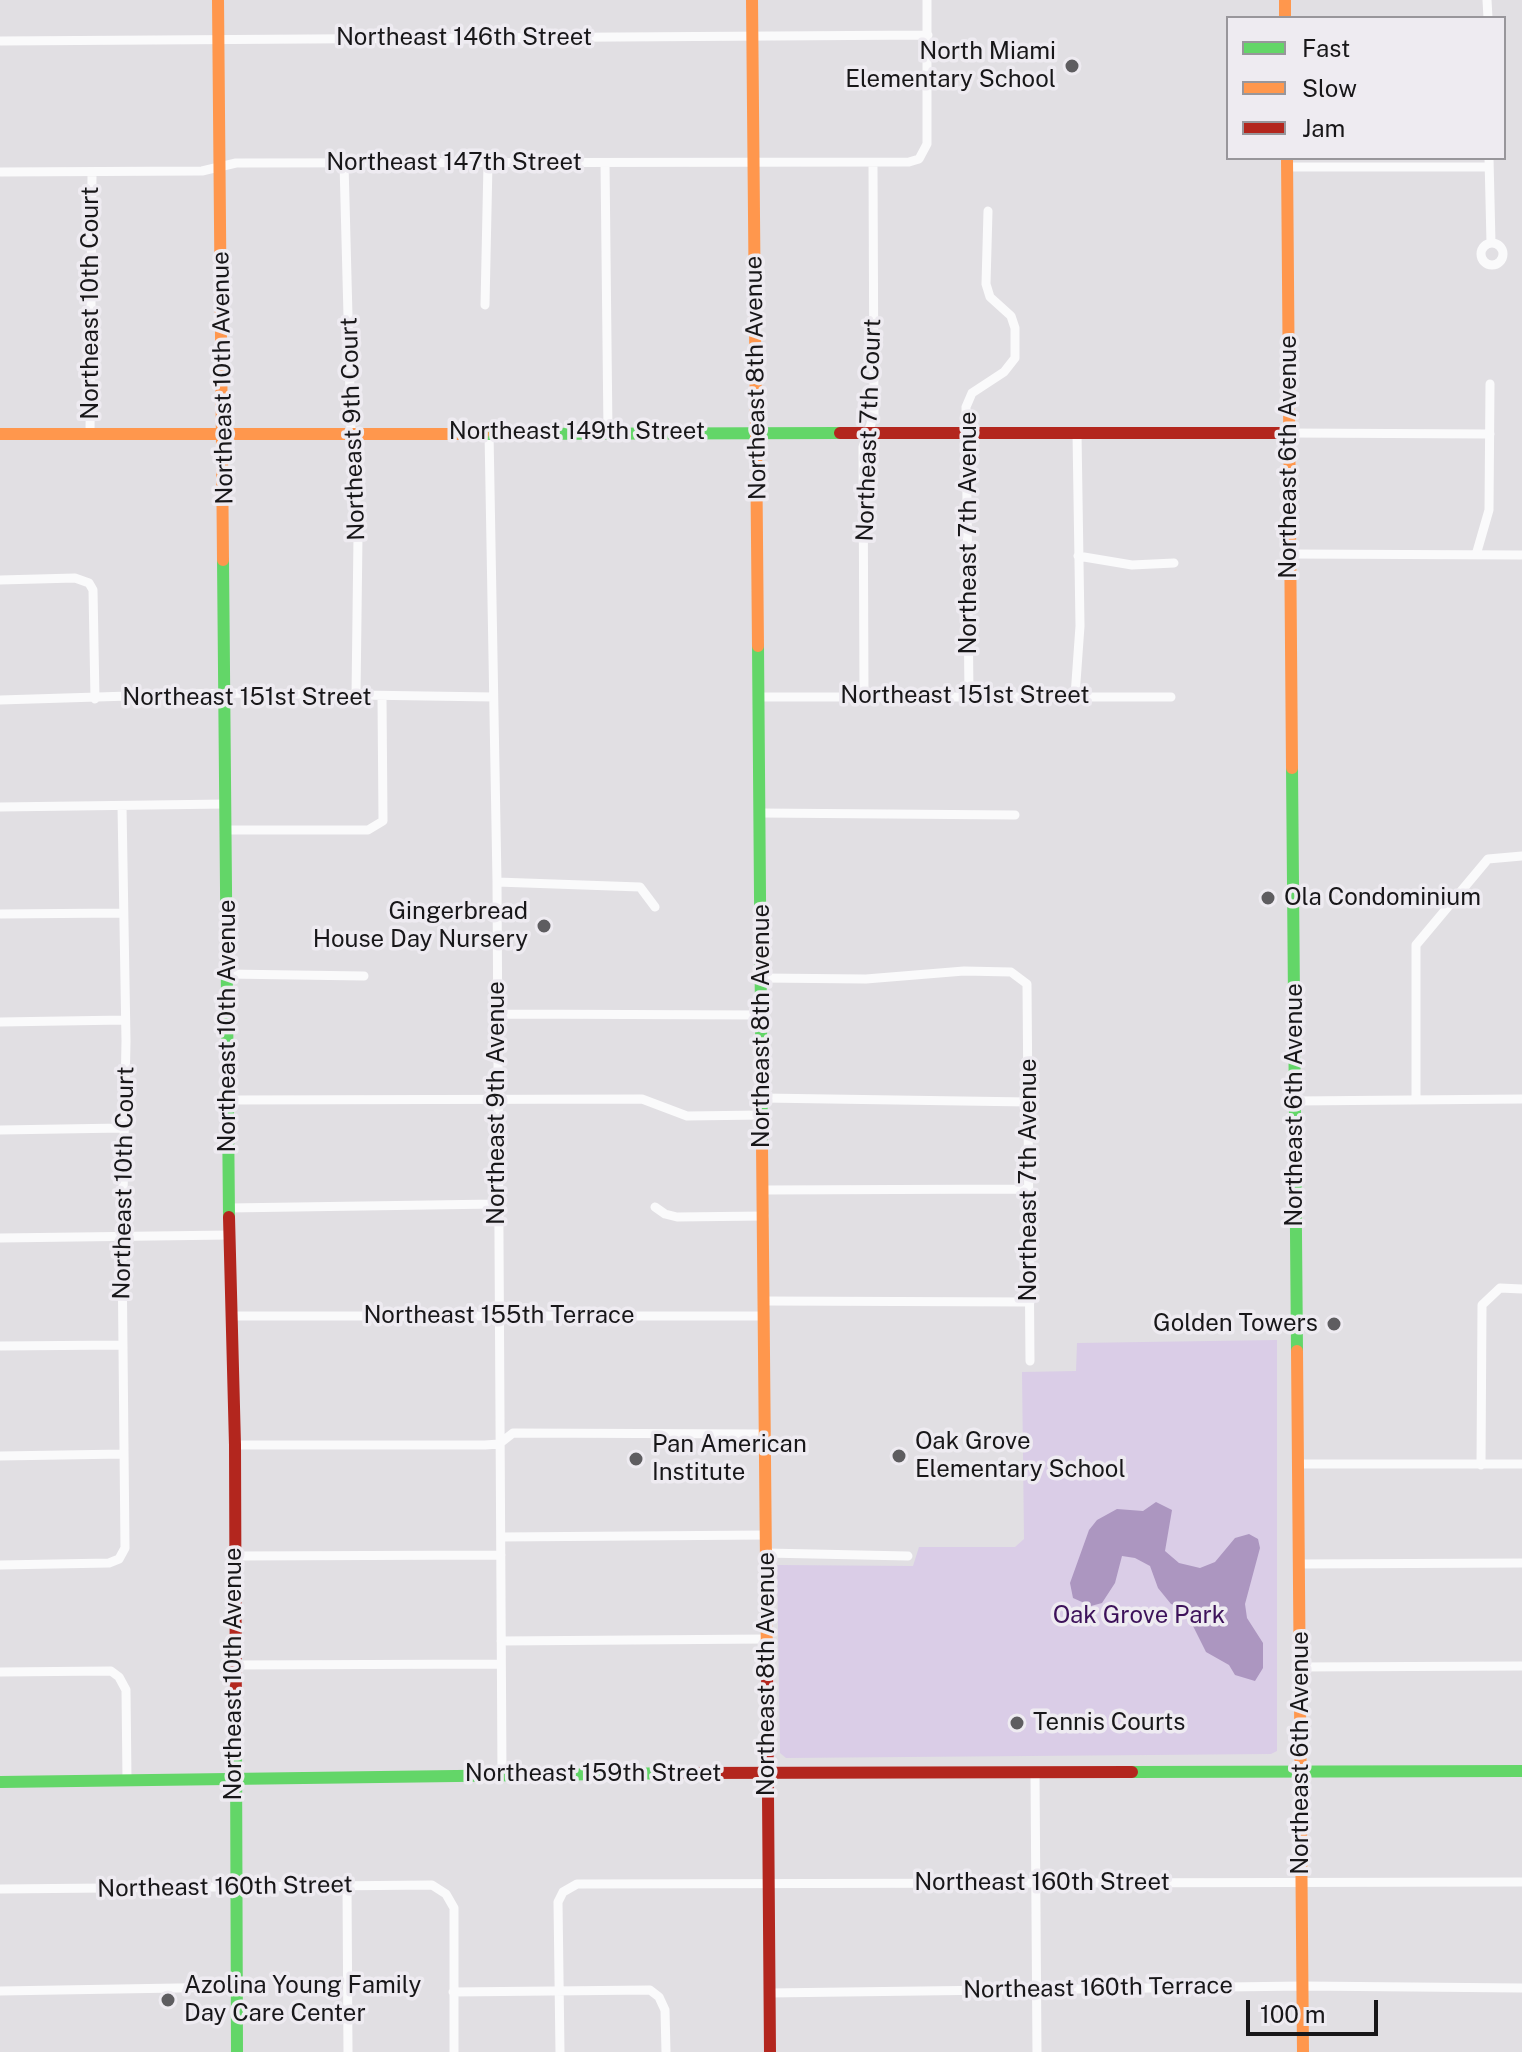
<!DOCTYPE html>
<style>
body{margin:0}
#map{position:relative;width:1522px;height:2052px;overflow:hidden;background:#e1dfe3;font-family:"Public Sans",sans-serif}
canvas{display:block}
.legend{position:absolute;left:1226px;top:16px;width:280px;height:144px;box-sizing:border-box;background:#eeebf1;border:2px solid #98969b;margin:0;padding:10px 14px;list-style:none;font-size:24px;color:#181719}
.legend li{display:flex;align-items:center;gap:16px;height:40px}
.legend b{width:40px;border:2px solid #98969b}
.scale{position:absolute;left:1246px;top:2000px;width:132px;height:36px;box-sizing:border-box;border:4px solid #181719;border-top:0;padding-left:10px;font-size:24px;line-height:28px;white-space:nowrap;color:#181719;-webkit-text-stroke:6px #eeebf1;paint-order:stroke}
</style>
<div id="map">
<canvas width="1522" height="2052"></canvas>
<ul class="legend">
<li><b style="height:10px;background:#63d668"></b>Fast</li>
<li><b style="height:10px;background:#ff974d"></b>Slow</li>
<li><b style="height:10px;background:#b3261e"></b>Jam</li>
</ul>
<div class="scale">100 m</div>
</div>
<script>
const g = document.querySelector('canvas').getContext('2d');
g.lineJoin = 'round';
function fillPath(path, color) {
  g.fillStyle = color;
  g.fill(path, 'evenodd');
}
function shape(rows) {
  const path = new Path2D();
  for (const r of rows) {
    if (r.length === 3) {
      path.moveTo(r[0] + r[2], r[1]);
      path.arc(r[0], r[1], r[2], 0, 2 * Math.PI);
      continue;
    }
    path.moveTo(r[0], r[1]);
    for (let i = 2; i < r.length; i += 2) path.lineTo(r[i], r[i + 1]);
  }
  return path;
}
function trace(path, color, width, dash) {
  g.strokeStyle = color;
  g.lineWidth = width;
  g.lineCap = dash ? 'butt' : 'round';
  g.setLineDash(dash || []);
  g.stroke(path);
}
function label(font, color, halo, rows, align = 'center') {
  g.font = font + ' "Public Sans",sans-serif';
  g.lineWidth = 7;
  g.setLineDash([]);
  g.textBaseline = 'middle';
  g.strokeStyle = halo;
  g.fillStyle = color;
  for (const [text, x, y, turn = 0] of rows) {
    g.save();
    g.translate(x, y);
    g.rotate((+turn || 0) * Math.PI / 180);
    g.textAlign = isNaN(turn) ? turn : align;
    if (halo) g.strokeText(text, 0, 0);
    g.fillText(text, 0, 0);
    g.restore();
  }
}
fillPath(shape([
 [1277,1340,1277,1751,1271,1754,786,1758,780,1753,777,1565,913,1566,919,1547,1015,1547,1024,1539,1022,1372,1076,1371,1077,1343]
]), '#dacde7');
fillPath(shape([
 [1156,1502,1172,1510,1165,1551,1179,1563,1200,1568,1215,1562,1235,1538,1249,1534,1258,1539,1260,1548,1245,1604,1247,1618,1263,1643,1263,1668,1255,1681,1235,1675,1229,1665,1206,1652,1184,1608,1171,1604,1158,1588,1150,1566,1135,1558,1122,1556,1115,1583,1102,1603,1091,1606,1073,1598,1070,1583,1089,1530,1097,1520,1117,1509,1143,1511]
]), '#ac96c0');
trace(shape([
 [1487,0,1488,18],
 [0,41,928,35],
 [1489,158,1491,243],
 [344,163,351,431,358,536,356,696],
 [605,163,608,432],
 [1287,167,1489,167],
 [0,172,202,171,236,163,909,162,919,159,927,144,927,0],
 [1492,254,11],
 [485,305,488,163],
 [489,432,497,882,502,1774],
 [1289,433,1490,434],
 [90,434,92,173],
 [1290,554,1522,555],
 [1476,555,1489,510,1490,384],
 [1078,556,1132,565,1174,563],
 [0,580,75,578,89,583,93,590,95,699],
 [864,695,863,447,874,415,873,164],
 [969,695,966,407,972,393,1004,372,1015,358,1015,328,1011,316,990,297,986,284,988,211],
 [1075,696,1080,626,1077,433],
 [759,697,1171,697],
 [0,700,227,693,493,697],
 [0,807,226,804],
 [760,813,1015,815],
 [226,830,368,830,383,821,382,697],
 [497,882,640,887,655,907],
 [0,914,122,913],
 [227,974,364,976],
 [762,978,866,979,964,971,1011,972,1027,984,1030,1361],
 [496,1014,761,1015],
 [0,1022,125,1020],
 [763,1098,1029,1102],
 [228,1100,642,1099,687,1116,763,1115],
 [1416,1100,1416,945,1488,859,1522,856],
 [1296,1101,1522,1099],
 [0,1130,123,1128],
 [764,1190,1028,1189],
 [655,1207,665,1214,677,1217,764,1216],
 [229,1208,496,1204],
 [0,1238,230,1235],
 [764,1301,1030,1302],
 [234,1316,764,1316],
 [0,1346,123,1345],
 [235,1445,485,1445,499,1444,513,1433,766,1434],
 [0,1456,124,1454],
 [1297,1464,1522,1464],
 [1481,1465,1482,1305,1500,1288,1522,1289],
 [501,1537,766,1535],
 [766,1553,908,1556],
 [234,1556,501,1555],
 [1300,1564,1522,1563],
 [0,1565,109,1563,119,1559,125,1548,122,1248,126,1041,122,806],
 [501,1641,766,1639],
 [234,1665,501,1664],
 [1301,1667,1522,1666],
 [0,1672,111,1671,119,1677,126,1690,127,1780],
 [1035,1774,1037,2052],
 [347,1885,348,2052],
 [0,1889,432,1885,446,1894,454,1908,454,2052],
 [0,1991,237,1987],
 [453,1992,650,1990,659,1997,665,2010,666,2052],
 [769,1993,1303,1986,1522,1988],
 [560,2052,558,1902,563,1892,577,1884,1522,1882]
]), '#fafafb', 9);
trace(shape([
 [483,434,840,433],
 [223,560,229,1217],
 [758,646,762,1145],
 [1292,768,1297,1351],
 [236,1741,237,2052],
 [1132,1772,1522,1771],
 [0,1782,684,1773]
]), '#63d668', 12);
trace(shape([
 [218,0,223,560],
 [752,0,758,646],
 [1285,0,1285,18],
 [1287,158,1292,768],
 [0,434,483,434],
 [762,1145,767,1667],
 [1297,1351,1303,2052]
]), '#ff974d', 12);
trace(shape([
 [840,433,1289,433],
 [229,1217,235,1445,236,1741],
 [767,1667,770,2052],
 [684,1773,1132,1772]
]), '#b3261e', 12);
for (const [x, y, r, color] of [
 [1072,66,8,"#5e5d60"],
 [1268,898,8,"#5e5d60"],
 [544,926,8,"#5e5d60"],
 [1334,1324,8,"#5e5d60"],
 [899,1456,8,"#5e5d60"],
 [636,1459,8,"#5e5d60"],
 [1017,1723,8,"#5e5d60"],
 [168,2000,8,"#5e5d60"]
]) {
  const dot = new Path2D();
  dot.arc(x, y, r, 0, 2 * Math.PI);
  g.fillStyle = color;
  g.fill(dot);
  trace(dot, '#eeebf1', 3);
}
label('24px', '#181719', '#eeebf1', [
 ["Northeast 146th Street",464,38],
 ["Northeast 147th Street",454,163],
 ["Northeast 10th Court",91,303,-90],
 ["Northeast 10th Avenue",223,378,-91],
 ["Northeast 8th Avenue",756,378,-91],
 ["Northeast 9th Court",353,429,-92],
 ["Northeast 7th Court",869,430,-88],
 ["Northeast 149th Street",577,432],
 ["Northeast 6th Avenue",1289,457,-90],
 ["Northeast 7th Avenue",969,533,-90],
 ["Northeast 151st Street",965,696],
 ["Northeast 151st Street",247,698],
 ["Northeast 10th Avenue",228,1026,-90],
 ["Northeast 8th Avenue",762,1026,-90],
 ["Northeast 9th Avenue",497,1103,-90],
 ["Northeast 6th Avenue",1295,1105,-90],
 ["Northeast 7th Avenue",1029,1180,-90],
 ["Northeast 10th Court",124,1183,-89],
 ["Northeast 155th Terrace",499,1316],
 ["Northeast 10th Avenue",234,1674,-90],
 ["Northeast 8th Avenue",767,1674,-90],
 ["Northeast 6th Avenue",1301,1753,-90],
 ["Northeast 159th Street",593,1774],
 ["Northeast 160th Street",1042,1883],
 ["Northeast 160th Street",225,1887,-1],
 ["Northeast 160th Terrace",1098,1988,-1]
]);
label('24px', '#181719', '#eeebf1', [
 ["North Miami",1056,52,"right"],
 ["Elementary School",1056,80,"right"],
 ["Ola Condominium",1284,898],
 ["Gingerbread",528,912,"right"],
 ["House Day Nursery",528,940,"right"],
 ["Golden Towers",1318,1324,"right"],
 ["Oak Grove",915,1442],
 ["Elementary School",915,1470],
 ["Pan American",652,1445],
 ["Institute",652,1473],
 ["Tennis Courts",1033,1723],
 ["Azolina Young Family",184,1986],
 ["Day Care Center",184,2014]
], 'left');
label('24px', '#3d125a', '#eeebf1', [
 ["Oak Grove Park",1139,1616]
]);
</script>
